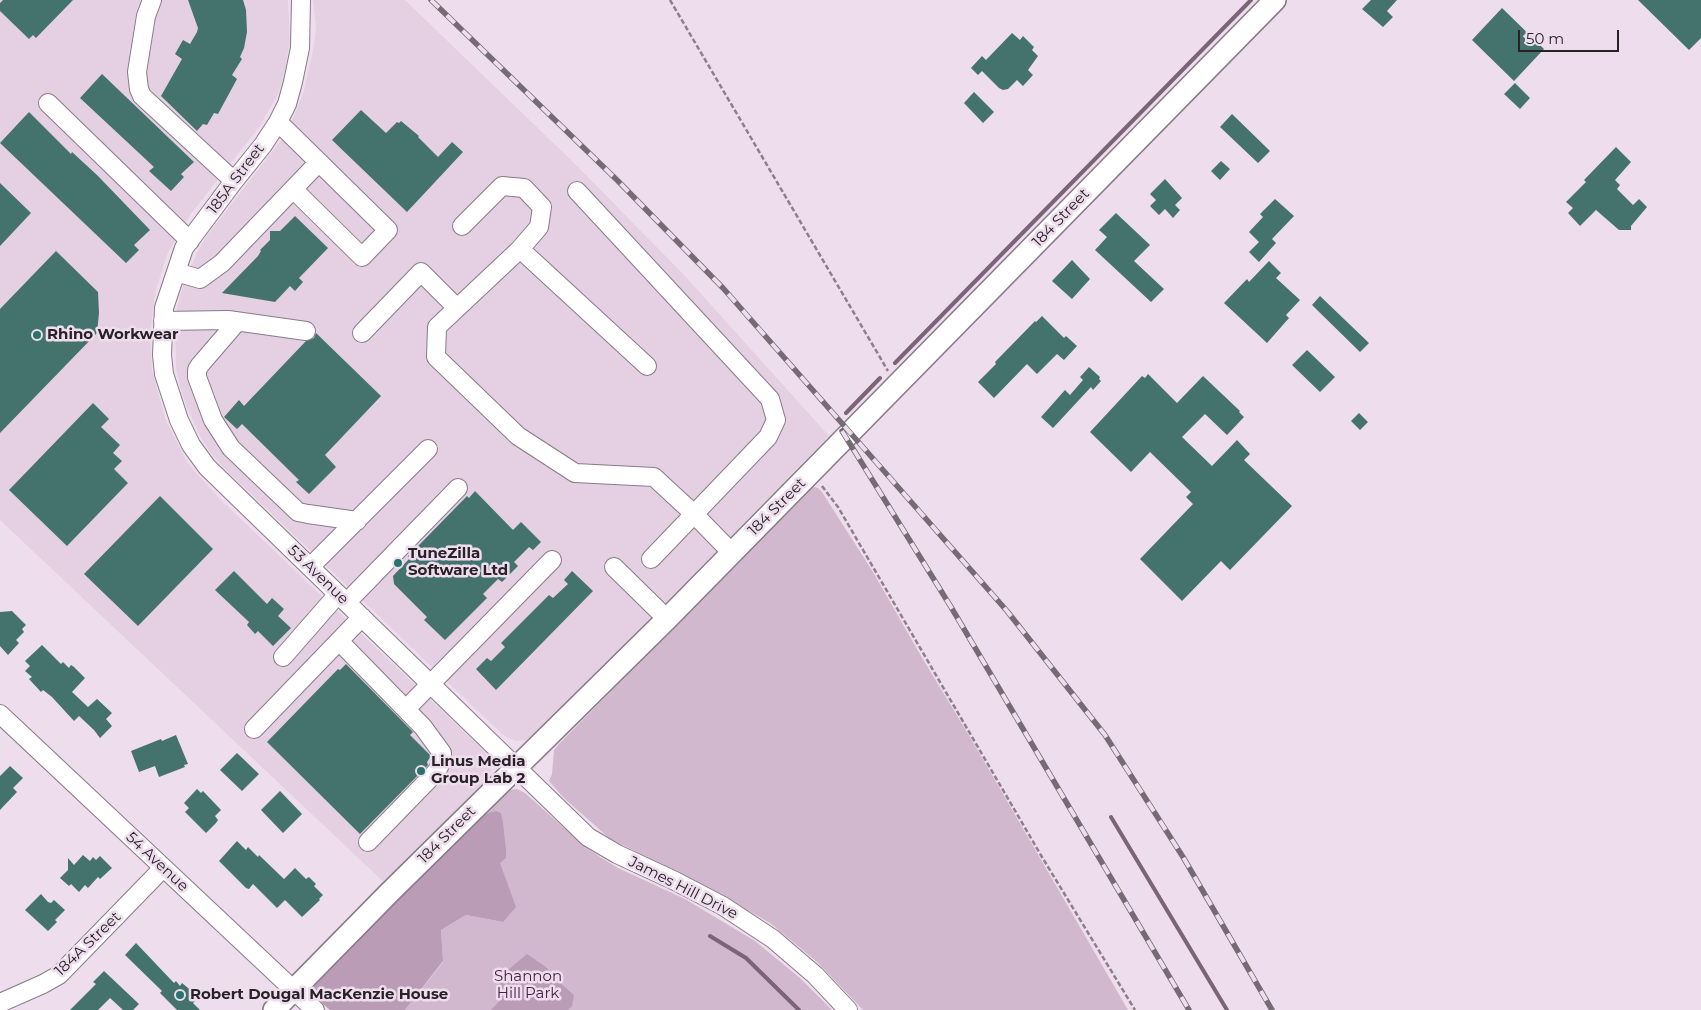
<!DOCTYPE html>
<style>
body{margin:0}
#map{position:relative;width:1701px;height:1010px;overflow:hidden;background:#eeddec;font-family:Montserrat,sans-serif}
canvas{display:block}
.scale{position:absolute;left:1518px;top:30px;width:101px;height:22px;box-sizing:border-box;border:2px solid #282227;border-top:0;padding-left:6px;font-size:15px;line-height:18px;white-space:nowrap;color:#282227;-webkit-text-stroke:4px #eeddec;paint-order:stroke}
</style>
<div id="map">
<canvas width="1701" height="1010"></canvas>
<div class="scale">50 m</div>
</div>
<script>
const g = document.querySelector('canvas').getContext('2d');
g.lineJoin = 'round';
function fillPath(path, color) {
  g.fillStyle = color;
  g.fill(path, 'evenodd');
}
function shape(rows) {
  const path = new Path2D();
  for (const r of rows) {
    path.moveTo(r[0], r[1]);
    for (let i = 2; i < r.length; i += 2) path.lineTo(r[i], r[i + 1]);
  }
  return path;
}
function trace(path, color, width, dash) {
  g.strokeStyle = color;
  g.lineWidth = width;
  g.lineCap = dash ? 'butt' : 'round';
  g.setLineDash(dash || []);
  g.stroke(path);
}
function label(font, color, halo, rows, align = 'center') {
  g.font = font + ' Montserrat,sans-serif';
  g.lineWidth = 5;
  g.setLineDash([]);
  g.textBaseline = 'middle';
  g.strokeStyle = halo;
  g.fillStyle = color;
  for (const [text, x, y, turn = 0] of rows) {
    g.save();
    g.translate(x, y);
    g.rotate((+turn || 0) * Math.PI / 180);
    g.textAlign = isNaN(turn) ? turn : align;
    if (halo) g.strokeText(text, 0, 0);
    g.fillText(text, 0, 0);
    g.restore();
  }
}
fillPath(shape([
 [0,0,288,0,290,40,284,75,278,94,260,126,190,215,168,252,156,290,153,309,150,338,152,370,166,421,186,460,196,473,223,502,477,744,490,758,491,770,488,783,388,886,0,520],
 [313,0,405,0,575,164,685,276,829,436,537,735,527,740,517,741,508,738,502,734,225,469,211,453,200,436,186,405,180,386,176,367,175,330,176,312,184,282,197,253,206,237,282,139,294,116,304,91,314,45,316,28]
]), '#e5cfe2');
fillPath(shape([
 [814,487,818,488,822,492,873,572,921,656,970,737,1128,1010,863,1010,816,961,770,923,714,891,609,838,564,798,549,781,552,774,554,750,559,744,810,489],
 [517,789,525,793,583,845,600,857,618,868,685,899,755,941,800,978,832,1010,405,1010,443,962,441,930,466,915,503,922,477,816,508,790]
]), '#d2b8cf');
fillPath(shape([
 [496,811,501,813,503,823,506,850,506,858,500,863,516,907,503,922,466,915,441,930,443,961,405,1010,330,1010,317,999,313,992,314,984,477,816],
 [527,954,546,967,559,982,574,995,572,1006,568,1010,491,1010,502,998,496,980]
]), '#bb9cb7');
trace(shape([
 [895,363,1251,0],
 [846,413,880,378],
 [1111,817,1227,1010],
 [710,936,746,958,799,1010]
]), '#7a6478', 4);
fillPath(shape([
 [3,0,73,0,36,38,33,35,29,39,0,11,0,3],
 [188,0,243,0,246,10,247,32,244,48,240,57,242,59,232,75,237,79,218,114,214,113,207,125,203,124,197,131,161,96,182,59,175,54,183,40,190,44,197,32,198,28],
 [1371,0,1397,0,1387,11,1393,17,1383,27,1362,9],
 [1638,0,1701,0,1701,38,1689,50],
 [1502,8,1544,49,1514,81,1472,40],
 [1012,33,1020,40,1023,36,1034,47,1032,50,1038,56,1028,70,1033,75,1023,86,1017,80,1008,89,1003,90,999,88,982,71,978,75,971,68,982,56,986,60],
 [102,74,194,162,181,174,184,177,171,191,149,171,154,167,80,98],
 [1515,83,1530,98,1520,109,1504,94],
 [974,92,994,112,983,123,964,103],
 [361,110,386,133,397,122,399,123,401,121,419,136,418,137,438,157,452,142,463,152,407,212,332,140],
 [29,112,71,154,72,152,97,175,150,230,134,245,139,250,126,263,0,143],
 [1232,114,1270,151,1258,163,1220,127],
 [1616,147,1631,162,1615,180,1620,185,1617,189,1633,205,1639,199,1647,207,1631,226,1631,230,1619,230,1596,210,1580,226,1568,213,1573,208,1566,202,1586,182,1584,180],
 [1221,161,1230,169,1220,180,1211,171],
 [1165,179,1182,198,1175,205,1180,210,1173,218,1165,209,1159,215,1150,206,1156,200,1150,194],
 [0,183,31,213,0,246],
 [1275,199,1294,216,1272,239,1276,243,1259,262,1249,252,1259,242,1249,232,1263,217,1260,214],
 [1116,213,1150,245,1134,261,1164,289,1151,302,1095,250,1107,237,1099,230],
 [295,216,328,248,299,278,303,282,295,291,290,286,275,302,222,293,258,256,261,251,260,250,270,240,270,231,280,231],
 [56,251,98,292,99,313,97,333,0,433,0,309],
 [1072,260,1090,279,1072,299,1052,281],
 [1269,261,1281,273,1276,278,1300,300,1286,315,1289,318,1267,343,1224,303,1247,279,1249,282],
 [1320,296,1369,343,1360,352,1312,305],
 [1042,316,1064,338,1066,336,1077,346,1064,360,1057,354,1037,374,1027,364,994,398,978,382,996,364,995,362,1035,321,1036,322],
 [316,333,381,396,325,455,336,467,309,494,296,482,299,480,242,424,237,429,224,417,239,400,244,406,306,341,314,338],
 [1307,350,1335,377,1320,392,1292,365],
 [1089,367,1100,377,1099,379,1101,381,1093,390,1091,387,1053,428,1041,417,1065,390,1070,395,1083,380,1080,377],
 [1148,374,1177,403,1203,376,1240,411,1239,412,1244,417,1227,435,1205,414,1182,437,1212,466,1237,440,1250,454,1244,460,1292,506,1230,570,1221,561,1182,601,1140,559,1193,504,1186,497,1191,492,1150,452,1131,472,1090,432,1142,376,1145,378],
 [93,403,109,419,101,427,120,445,113,453,122,461,114,469,128,483,67,546,9,490],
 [1359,413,1368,422,1360,430,1351,421],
 [475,491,513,530,521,522,541,542,533,550,529,547,514,562,518,566,502,582,498,579,483,594,487,598,445,640,424,620,427,617,394,584,393,576,410,558,408,556,423,541,467,496,469,498],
 [160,496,213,549,138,626,84,574],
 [234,571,267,604,272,598,284,609,278,616,291,628,273,646,258,631,255,634,247,625,249,622,215,590],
 [572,571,593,591,496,690,476,669,487,658,491,661,505,647,501,643,549,595,553,598,568,584,564,580],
 [12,611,26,625,22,629,24,632,16,640,19,643,8,655,0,646,0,612],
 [42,645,61,664,63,662,69,668,71,665,74,667,85,678,72,692,88,707,97,699,112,713,106,719,112,726,100,738,94,730,79,716,74,721,52,697,43,690,41,692,29,679,32,677,25,671,30,666,25,661],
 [346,664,413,732,410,735,431,756,427,762,428,765,360,834,267,742,338,669,340,670],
 [176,735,188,764,184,765,185,767,159,777,155,766,139,772,131,751,161,739,162,741],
 [237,753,259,774,242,791,220,770],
 [10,766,23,778,13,788,17,792,0,810,0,776],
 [197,789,201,793,203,791,221,810,215,816,218,820,216,823,206,833,185,812,189,808,184,803],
 [280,791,302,814,283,833,261,810],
 [237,841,246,850,248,847,258,857,259,855,284,879,295,868,306,879,309,877,316,884,314,886,323,895,319,899,320,900,302,917,285,900,277,908,253,884,249,889,246,888,219,861],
 [83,855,90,861,93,857,96,860,100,856,112,868,100,879,98,877,88,888,85,885,79,892,71,884,69,886,60,878,68,870,68,858,74,865],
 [41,894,48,902,51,903,54,900,65,910,55,920,57,922,48,931,25,910],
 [136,943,174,983,176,981,180,986,182,983,199,997,193,1003,200,1010,177,1010,160,993,162,991,125,955],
 [104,971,139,1004,133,1010,123,1010,110,998,98,1010,70,1010,96,984,93,982]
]), '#44736e');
const minor = shape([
 [152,0,146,16,137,72,139,89,142,96,234,181],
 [301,0,300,48,293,82,287,104,278,122,263,145,234,181,184,248,164,308,162,355,164,374,179,420,191,445,207,467,588,837,617,854,675,881,723,906,773,939,815,975,848,1010],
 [48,103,190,241],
 [278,122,388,230,362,257,293,189],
 [577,191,770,399,776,420,768,437,651,559],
 [462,226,502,186,524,188,542,207,539,227,520,249],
 [176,272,200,279,222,263,319,162],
 [163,321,228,320,306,331],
 [237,322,200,365,197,370,197,377,213,420,231,448,298,512,308,514,357,521],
 [362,333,421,272,457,308],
 [647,366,520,249,437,327,436,357,518,436,575,473,654,477,694,514,732,553],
 [310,567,428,449],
 [614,567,667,619],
 [347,602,458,488],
 [339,641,423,727,442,753,442,760,437,771,368,842],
 [283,657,338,594],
 [406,709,552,560],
 [0,714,315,1010],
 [254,729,362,617],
 [0,1003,43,984,59,975,163,868]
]);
const major = shape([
 [274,1010,388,894,667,619,1275,0]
]);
trace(minor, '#897b88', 20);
trace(major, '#897b88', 24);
trace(shape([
 [670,0,888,371],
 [822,486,838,507,1042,857,1135,1010]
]), '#8c818b', 2.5, [5, 2.5]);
trace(minor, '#fff', 18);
trace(major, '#fff', 21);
const rail = shape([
 [431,0,618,181,723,288,1007,611,1105,735,1183,857,1272,1010],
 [842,431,951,607,1189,1010]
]);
trace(rail, '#756b74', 5.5);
trace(rail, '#eeddec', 4, [11]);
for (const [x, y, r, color] of [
 [37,335,5,"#2a736d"],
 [398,563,5,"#2a736d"],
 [421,771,5,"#2a736d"],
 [180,995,5,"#2a736d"]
]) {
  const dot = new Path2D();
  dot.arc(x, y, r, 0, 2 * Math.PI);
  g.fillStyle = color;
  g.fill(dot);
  trace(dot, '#eeddec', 2);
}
label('15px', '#282227', '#eeddec', [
 ["185A Street",236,179,-53],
 ["184 Street",1061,218,-46],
 ["184 Street",777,507,-45],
 ["53 Avenue",318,575,44],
 ["184 Street",447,835,-45],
 ["54 Avenue",157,862,43],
 ["James Hill Drive",683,888,27],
 ["184A Street",88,944,-44]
]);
label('bold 15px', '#282227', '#eeddec', [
 ["Rhino Workwear",47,335],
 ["TuneZilla",408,554],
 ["Software Ltd",408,571],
 ["Linus Media",431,762],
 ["Group Lab 2",431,779],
 ["Robert Dougal MacKenzie House",190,995]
], 'left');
label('15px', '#482046', '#eeddec', [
 ["Shannon",528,977],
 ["Hill Park",528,994]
]);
</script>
